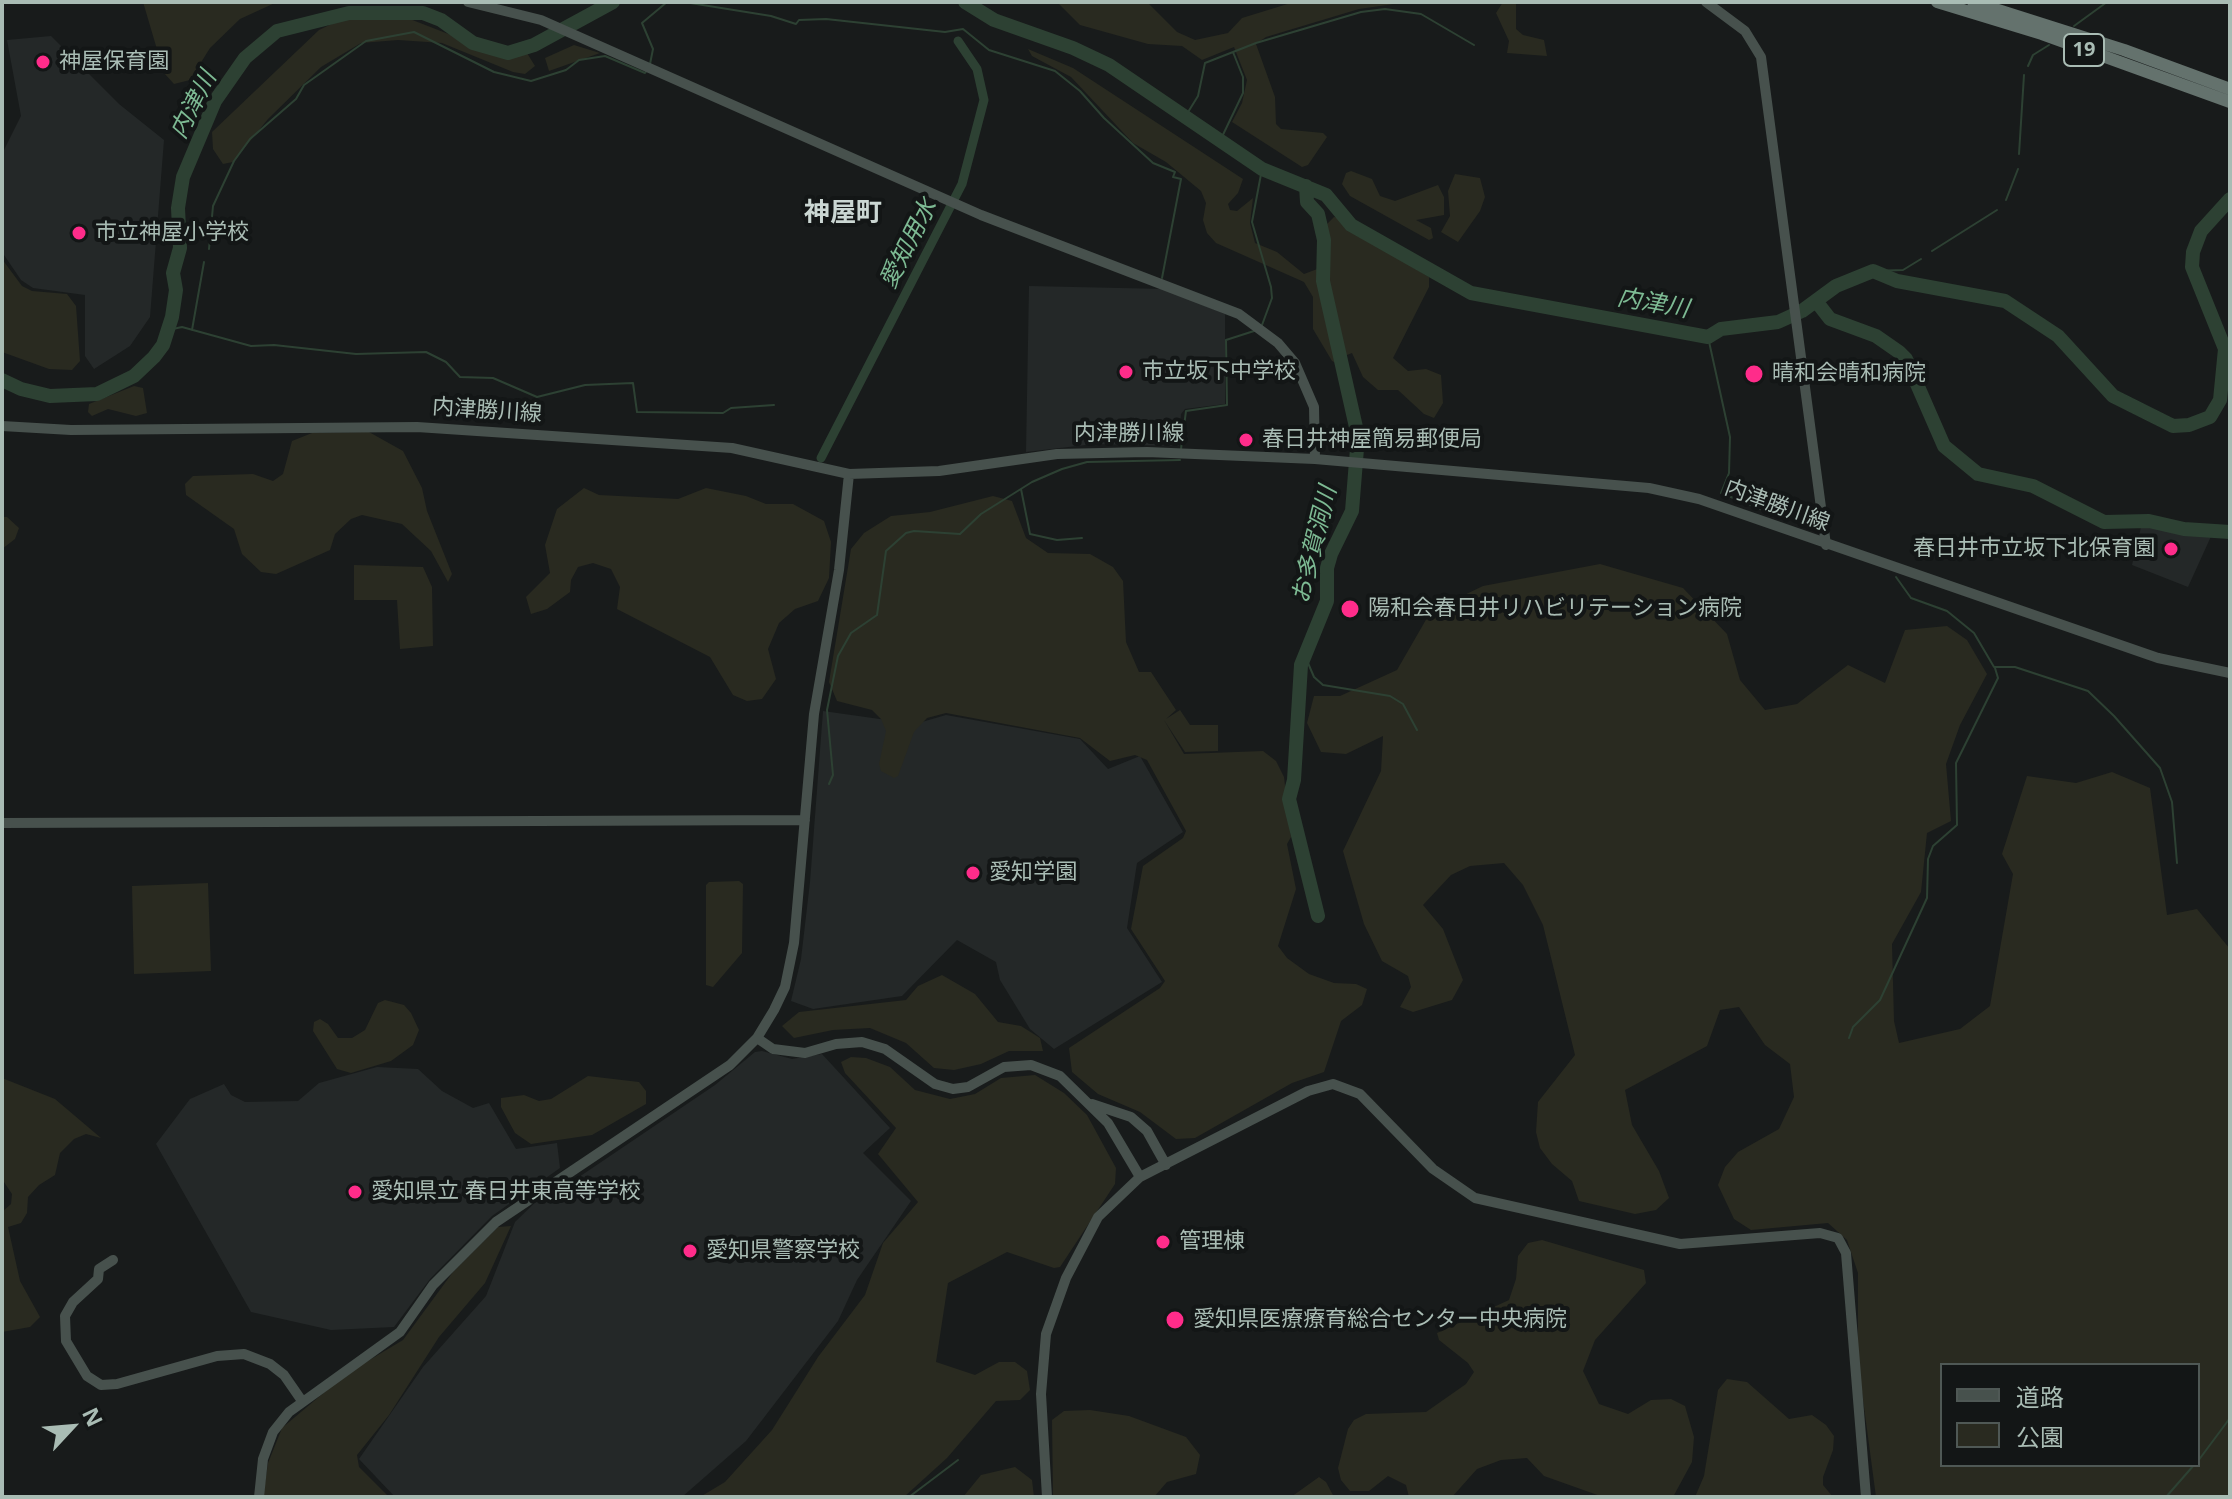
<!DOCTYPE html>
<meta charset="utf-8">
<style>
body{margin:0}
#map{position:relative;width:2232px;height:1499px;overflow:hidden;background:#181b1b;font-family:"Open Sans","Noto Sans JP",sans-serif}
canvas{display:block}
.frame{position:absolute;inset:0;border:4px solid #a9bcb4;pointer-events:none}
.legend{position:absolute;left:1940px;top:1363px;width:260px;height:104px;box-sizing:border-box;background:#131616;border:2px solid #4f5855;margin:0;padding:10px 14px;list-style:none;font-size:24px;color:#a9bcb4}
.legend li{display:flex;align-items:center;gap:16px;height:40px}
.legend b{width:40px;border:2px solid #4f5855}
.north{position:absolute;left:32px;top:1387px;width:80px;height:80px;-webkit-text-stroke:6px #131616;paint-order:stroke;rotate:64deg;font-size:22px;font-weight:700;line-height:32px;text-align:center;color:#a9bcb4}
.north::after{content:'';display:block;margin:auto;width:28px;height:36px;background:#a9bcb4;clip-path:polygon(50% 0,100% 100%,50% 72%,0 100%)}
</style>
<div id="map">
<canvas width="2232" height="1499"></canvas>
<div class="frame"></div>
<ul class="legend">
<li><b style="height:10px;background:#47514d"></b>道路</li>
<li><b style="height:22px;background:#292a20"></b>公園</li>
</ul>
<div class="north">N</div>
</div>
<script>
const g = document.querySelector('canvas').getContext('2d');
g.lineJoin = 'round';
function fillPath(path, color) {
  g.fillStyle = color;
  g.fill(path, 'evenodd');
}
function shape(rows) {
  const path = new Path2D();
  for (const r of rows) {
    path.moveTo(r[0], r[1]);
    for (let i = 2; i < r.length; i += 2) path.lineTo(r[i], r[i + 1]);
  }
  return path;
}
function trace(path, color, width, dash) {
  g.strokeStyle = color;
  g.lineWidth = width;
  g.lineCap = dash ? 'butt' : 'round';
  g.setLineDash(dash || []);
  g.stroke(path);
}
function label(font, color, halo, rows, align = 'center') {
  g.font = font + ' "Open Sans","Noto Sans JP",sans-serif';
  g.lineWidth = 8;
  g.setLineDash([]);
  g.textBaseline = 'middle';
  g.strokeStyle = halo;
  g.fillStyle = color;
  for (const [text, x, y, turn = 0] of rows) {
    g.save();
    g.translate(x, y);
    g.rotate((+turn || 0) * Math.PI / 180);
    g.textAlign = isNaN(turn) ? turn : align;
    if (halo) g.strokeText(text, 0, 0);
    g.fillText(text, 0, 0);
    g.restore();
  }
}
fillPath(shape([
 [51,36,119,104,164,140,150,317,130,346,94,369,85,356,85,295,33,288,21,280,2,252,2,154,21,116,7,40],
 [1029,286,1165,289,1225,314,1225,404,1185,409,1181,414,1179,446,1094,444,1026,452],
 [2142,523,2184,531,2213,532,2188,587,2132,565],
 [823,711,915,724,946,715,1080,739,1108,769,1140,756,1183,832,1137,863,1127,928,1162,982,1054,1049,1030,1029,1000,980,996,962,957,940,902,996,813,1009,791,1001,801,959,810,882],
 [762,1051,792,1059,822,1054,890,1128,863,1153,911,1201,857,1280,838,1321,746,1441,682,1497,395,1497,359,1459,423,1367,486,1296,515,1222,548,1190,579,1177,715,1085,755,1052],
 [377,1067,418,1069,442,1091,473,1108,489,1103,516,1149,557,1143,560,1168,492,1216,430,1279,394,1327,331,1330,251,1312,156,1144,190,1099,224,1084,231,1095,245,1102,298,1101,319,1083]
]), '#242828');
fillPath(shape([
 [143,2,277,2,240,19,210,48,190,80,174,84,164,73],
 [1057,2,1147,2,1177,32,1195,40,1228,33,1242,18,1294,2,1408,2,1359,9,1266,37,1256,44,1275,97,1276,124,1281,129,1323,133,1327,137,1308,165,1302,167,1232,122,1242,103,1247,80,1234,47,1202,60,1182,46,1148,44,1080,25],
 [1503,2,1516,2,1516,29,1523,35,1544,40,1547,56,1507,53,1509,41,1496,13],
 [397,14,469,42,527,53,535,66,525,74,513,72,442,43,398,40,361,43,321,67,268,119,233,162,223,164,213,149,212,132,319,30,346,17],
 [574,45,600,53,549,71,545,58],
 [1028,49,1073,68,1243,179,1238,193,1228,204,1230,210,1237,211,1253,198,1250,223,1255,243,1277,252,1304,274,1328,265,1325,226,1334,217,1341,218,1368,240,1429,277,1429,287,1393,358,1408,371,1426,369,1441,375,1443,403,1434,418,1424,414,1398,390,1378,390,1363,377,1352,353,1342,357,1338,364,1332,361,1313,329,1313,297,1304,282,1216,243,1207,233,1203,220,1206,203,1201,191,1166,162,1133,143,1071,77,1032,56],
 [1351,171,1372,179,1380,196,1395,201,1438,185,1444,197,1444,215,1416,220,1431,228,1433,238,1429,240,1350,196,1342,184,1346,173],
 [1455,174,1480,178,1485,197,1480,211,1458,242,1441,232,1450,216,1448,191],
 [2,259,22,286,32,291,67,294,76,306,80,361,72,370,49,369,2,352],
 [134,386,143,388,147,413,136,416,108,409,92,416,88,412,89,404],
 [369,432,403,451,422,488,427,511,452,574,448,582,431,551,402,524,362,515,351,519,335,534,330,550,276,574,261,572,242,554,234,529,186,495,185,484,193,476,253,474,273,481,283,474,292,441,312,433],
 [584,488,599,495,678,499,706,488,746,496,766,504,793,504,824,521,831,542,829,578,818,601,795,609,779,623,768,649,776,679,762,699,747,701,733,695,710,657,617,609,620,587,611,569,593,563,578,567,571,580,570,592,547,609,531,614,526,597,550,573,545,545,557,509],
 [993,496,1012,501,1026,538,1048,553,1090,554,1113,567,1123,581,1126,642,1139,672,1151,672,1176,710,1166,719,1180,710,1190,725,1218,725,1218,751,1185,752,1164,720,1184,754,1263,751,1276,761,1284,777,1291,837,1287,844,1296,889,1278,946,1287,958,1309,974,1334,983,1356,984,1367,989,1362,1005,1341,1021,1324,1072,1292,1083,1195,1138,1176,1139,1140,1112,1098,1094,1072,1072,1069,1048,1160,988,1165,981,1131,929,1143,866,1183,838,1186,831,1147,760,1135,755,1110,761,1080,738,946,713,927,718,914,732,898,776,894,778,881,771,879,764,886,731,881,719,872,710,837,701,829,682,851,549,864,533,891,516,930,512],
 [2,517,7,517,19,528,15,539,2,549],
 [1600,564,1683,588,1727,634,1740,680,1765,710,1797,704,1848,665,1885,683,1905,630,1947,626,1967,640,1987,674,1960,725,1946,764,1951,821,1927,833,1921,892,1892,944,1894,1021,1899,1043,1960,1029,1990,1006,2013,874,2002,854,2027,776,2076,783,2112,772,2150,788,2167,915,2197,909,2230,949,2230,1497,1876,1497,1858,1362,1858,1273,1847,1240,1828,1223,1751,1230,1734,1219,1718,1185,1725,1167,1738,1152,1779,1129,1794,1097,1790,1064,1765,1045,1739,1007,1720,1010,1707,1046,1625,1090,1632,1125,1659,1171,1669,1198,1656,1210,1635,1214,1579,1201,1572,1181,1552,1164,1540,1148,1536,1132,1538,1102,1575,1055,1543,925,1523,885,1504,863,1470,866,1451,875,1423,905,1443,929,1463,980,1452,1000,1413,1012,1400,1007,1411,987,1408,976,1382,961,1364,924,1343,851,1381,771,1383,736,1346,754,1321,752,1307,723,1314,696,1340,696,1397,670,1431,611,1483,586],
 [1942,1365,2198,1365,2198,1465,1942,1465],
 [354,565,423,567,432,587,433,646,400,649,397,600,354,600],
 [739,881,743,884,742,953,713,987,706,985,706,885,709,882],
 [208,883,211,971,134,974,132,886],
 [942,975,975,994,998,1022,1021,1026,1040,1038,1043,1051,1009,1051,981,1064,954,1070,934,1068,906,1043,870,1028,833,1030,794,1038,782,1026,799,1012,906,1000,918,986],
 [385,1000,404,1005,411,1013,419,1030,413,1045,391,1061,351,1073,337,1069,313,1031,314,1022,320,1019,328,1024,338,1038,352,1038,365,1030,378,1003],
 [851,1057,866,1058,890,1067,915,1090,950,1099,975,1094,1001,1078,1035,1075,1064,1093,1087,1115,1116,1168,1115,1184,1060,1267,1054,1268,1007,1252,948,1283,936,1362,975,1375,999,1362,1015,1362,1027,1371,1030,1390,1020,1400,996,1401,947,1458,904,1497,700,1497,725,1482,772,1430,818,1357,865,1295,883,1243,918,1202,878,1154,896,1128,845,1073,841,1062],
 [588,1076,639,1082,646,1091,646,1104,592,1135,531,1144,515,1133,501,1107,501,1098,524,1095,539,1101,551,1099],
 [2,1078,55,1099,101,1138,86,1134,74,1139,60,1153,55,1175,39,1185,28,1197,27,1213,21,1223,8,1227,20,1281,40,1317,30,1327,2,1332,2,1212,11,1204,12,1194,2,1179],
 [511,1226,485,1283,439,1337,389,1415,357,1455,359,1467,389,1497,263,1497,268,1463,282,1428,346,1374,403,1340,453,1272,498,1227],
 [1542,1240,1644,1270,1646,1283,1595,1340,1583,1371,1599,1404,1628,1414,1651,1400,1671,1399,1685,1406,1694,1437,1692,1462,1673,1497,1603,1497,1544,1476,1527,1458,1501,1460,1477,1469,1452,1497,1409,1497,1406,1485,1388,1476,1369,1491,1350,1491,1341,1480,1338,1468,1348,1429,1354,1420,1366,1414,1426,1412,1466,1384,1474,1372,1468,1363,1439,1340,1437,1333,1509,1300,1516,1279,1518,1256,1528,1243],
 [1727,1379,1747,1382,1789,1419,1812,1415,1826,1425,1834,1436,1833,1450,1823,1477,1823,1485,1833,1497,1695,1497,1704,1476,1718,1390],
 [1090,1410,1129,1416,1186,1437,1200,1455,1196,1474,1167,1482,1154,1497,1053,1497,1052,1420,1064,1411],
 [1015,1467,1032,1480,1034,1497,963,1497,981,1475],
 [1319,1477,1326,1482,1334,1497,1291,1497]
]), '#292a20');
trace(shape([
 [684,2,771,16,796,24,799,20,826,19,945,32,963,29,989,50,1055,71,1080,91,1104,118,1153,163,1175,172,1173,177,1181,179,1162,278],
 [2074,26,2107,2],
 [650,64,653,49,642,23,667,2],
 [2028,66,2033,55,2049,45],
 [1185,117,1198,96,1205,63,1256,43,1361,12,1385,9,1421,14,1474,45],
 [1220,141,1243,93,1243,77,1233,52],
 [2019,154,2024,75],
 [1262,169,1252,222,1271,287,1272,298,1262,325],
 [2006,200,2018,169],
 [209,249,213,206,234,161,250,139,296,99,304,85,366,41,414,32,494,72,531,81,566,70,579,60,605,56,645,73,647,70],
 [1932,251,1997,210],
 [1873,271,1903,270,1921,259],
 [168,330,182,327,251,346,274,345,356,354,426,352,446,362,460,377,493,378,537,397,585,385,633,383,637,412,723,413,731,408,774,405],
 [192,330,204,262],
 [1708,337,1730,437,1729,473,1721,493,1780,517],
 [1181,449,1186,411,1227,405,1226,340,1254,331],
 [1021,489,1030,534,1057,540,1082,538],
 [1896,577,1911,598,1947,611,1974,633,1994,667,2015,667,2088,691,2114,716,2160,768,2172,802,2177,863],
 [1305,656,1314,677,1323,685,1390,696,1403,704,1417,730],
 [829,784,833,775,827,710,838,656,851,633,877,615,886,551,906,533,914,531,960,534,981,514,1032,482,1062,469,1087,462,1180,460],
 [1849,1038,1853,1027,1880,1000,1927,898,1928,859,1933,846,1957,825,1956,763,1998,678,1995,668],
 [2198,1461,2230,1418],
 [909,1497,958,1460],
 [2166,1497,2194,1465]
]), '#2d4133', 2);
trace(shape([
 [821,458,962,184,984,100,977,69,958,41]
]), '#2d4133', 9);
trace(shape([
 [965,2,994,20,1073,48,1109,65,1262,169,1326,195,1351,225,1471,293,1708,337,1721,329,1778,322,1802,311,1836,286,1873,271,1897,281,2005,301,2058,336,2113,396,2173,426,2189,425,2210,417,2220,400,2225,349,2192,267,2193,252,2201,231,2230,199],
 [1306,186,1307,202,1318,214,1324,240,1323,281,1358,436,1352,511,1331,554,1327,568,1327,601,1301,665,1294,780,1289,799,1318,916],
 [1816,301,1830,319,1876,336,1899,352,1906,359,1944,446,1978,474,2033,486,2104,522,2149,521,2184,529,2230,532],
 [2,380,21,389,50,396,97,394,134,376,154,357,163,345,172,317,176,290,173,273,180,248,178,208,183,177,215,101,245,58,277,31,349,13,423,13,441,20,473,43,508,53,534,45,613,2]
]), '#2d4133', 14);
trace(shape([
 [468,2,541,20,981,215,1239,314,1278,343,1295,363,1314,407,1315,459],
 [1706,2,1745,31,1761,57,1826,545],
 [2,426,71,430,417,427,732,448,849,474,939,471,1057,454,1147,452,1315,459,1649,488,1699,499,2158,658,2230,673],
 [2,823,805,820],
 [757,1038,773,1049,805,1053,836,1044,862,1042,885,1049,935,1084,953,1089,968,1087,1004,1067,1031,1065,1060,1076,1108,1123,1140,1177],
 [1092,1104,1131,1117,1147,1131,1166,1165],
 [113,1260,99,1269,98,1279,73,1302,65,1316,66,1341,87,1376,101,1385,117,1384,217,1356,244,1354,270,1364,284,1375,302,1401],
 [259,1497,263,1459,273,1432,289,1412,400,1332,433,1285,496,1222,730,1065,757,1038,774,1010,785,987,794,943,814,714,839,570,849,474],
 [1047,1497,1041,1394,1046,1334,1066,1278,1098,1217,1140,1177,1308,1091,1333,1084,1360,1094,1433,1169,1475,1198,1680,1244,1820,1233,1838,1238,1846,1253,1866,1497]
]), '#47514d', 10);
trace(shape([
 [1937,2,2042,34,2230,102],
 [1973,2,2124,50,2230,89]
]), '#64726d', 12);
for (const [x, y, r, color] of [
 [43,62,8,"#ff2c8a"],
 [79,233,8,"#ff2c8a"],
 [1126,372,8,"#ff2c8a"],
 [1754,374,10,"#ff2c8a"],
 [1246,440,8,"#ff2c8a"],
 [2171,549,8,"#ff2c8a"],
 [1350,609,10,"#ff2c8a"],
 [973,873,8,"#ff2c8a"],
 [355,1192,8,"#ff2c8a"],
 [1163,1242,8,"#ff2c8a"],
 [690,1251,8,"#ff2c8a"],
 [1175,1320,10,"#ff2c8a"]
]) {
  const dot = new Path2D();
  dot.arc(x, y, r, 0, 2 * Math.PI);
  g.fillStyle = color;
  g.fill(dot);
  trace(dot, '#131616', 3);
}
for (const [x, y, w] of [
 [2084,50,40]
]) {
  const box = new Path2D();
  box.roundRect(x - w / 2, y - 16, w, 32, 6);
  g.fillStyle = '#131616';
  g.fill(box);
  trace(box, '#a9bcb4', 2);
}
label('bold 20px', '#a9bcb4', null, [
 ["19",2084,50]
]);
label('22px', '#a9bcb4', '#131616', [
 ["神屋保育園",59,62],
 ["市立神屋小学校",95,233],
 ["市立坂下中学校",1142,372],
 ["晴和会晴和病院",1772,374],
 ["春日井神屋簡易郵便局",1262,440],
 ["春日井市立坂下北保育園",2155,549,"right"],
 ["陽和会春日井リハビリテーション病院",1368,609],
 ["愛知学園",989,873],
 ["愛知県立 春日井東高等学校",371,1192],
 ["管理棟",1179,1242],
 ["愛知県警察学校",706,1251],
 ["愛知県医療療育総合センター中央病院",1193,1320]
], 'left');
label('22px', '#a9bcb4', '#131616', [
 ["内津勝川線",487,411,4],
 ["内津勝川線",1129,434],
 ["内津勝川線",1777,506,20]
]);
label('italic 24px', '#7dba93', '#131616', [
 ["内津川",194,105,-63],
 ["愛知用水",909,244,-63],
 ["内津川",1653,304,10],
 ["お多賀洞川",1315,545,-76]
]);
label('bold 26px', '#cbd7d3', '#131616', [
 ["神屋町",843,214]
]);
</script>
